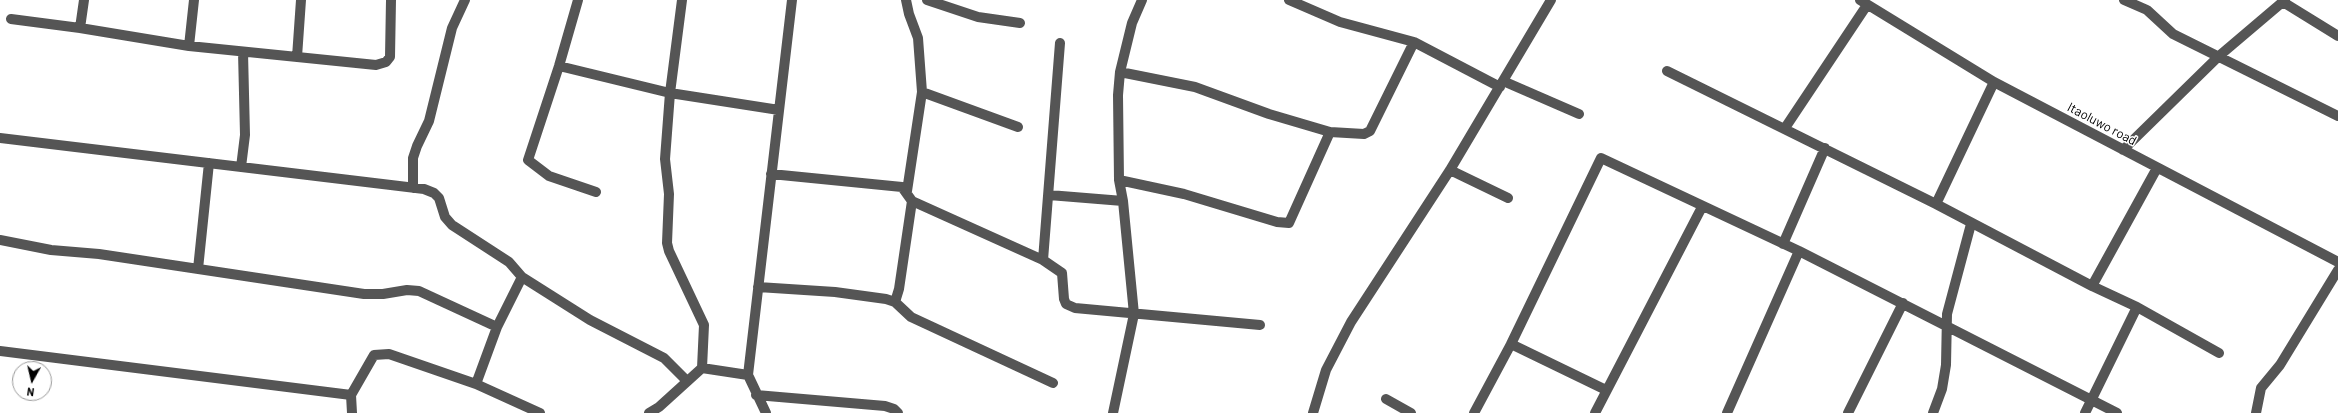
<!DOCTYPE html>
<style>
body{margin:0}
#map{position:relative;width:2338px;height:413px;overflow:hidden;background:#fff;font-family:Barlow,sans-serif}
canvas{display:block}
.north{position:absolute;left:12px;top:361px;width:40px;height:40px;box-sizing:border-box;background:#fff;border:1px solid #999;border-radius:50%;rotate:188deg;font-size:11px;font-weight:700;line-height:16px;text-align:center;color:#000}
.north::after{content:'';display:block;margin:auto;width:14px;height:18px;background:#000;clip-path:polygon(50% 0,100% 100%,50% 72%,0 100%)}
</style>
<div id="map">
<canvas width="2338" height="413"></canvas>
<div class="north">N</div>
</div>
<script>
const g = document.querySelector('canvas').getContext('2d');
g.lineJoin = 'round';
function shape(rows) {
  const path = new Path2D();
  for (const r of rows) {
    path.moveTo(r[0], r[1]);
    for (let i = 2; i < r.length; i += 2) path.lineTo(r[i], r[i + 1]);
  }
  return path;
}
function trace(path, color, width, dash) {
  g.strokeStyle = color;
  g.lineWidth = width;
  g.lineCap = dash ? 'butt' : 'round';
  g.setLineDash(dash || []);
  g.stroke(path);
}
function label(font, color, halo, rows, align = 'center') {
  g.font = font + ' Barlow,sans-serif';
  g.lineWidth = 3;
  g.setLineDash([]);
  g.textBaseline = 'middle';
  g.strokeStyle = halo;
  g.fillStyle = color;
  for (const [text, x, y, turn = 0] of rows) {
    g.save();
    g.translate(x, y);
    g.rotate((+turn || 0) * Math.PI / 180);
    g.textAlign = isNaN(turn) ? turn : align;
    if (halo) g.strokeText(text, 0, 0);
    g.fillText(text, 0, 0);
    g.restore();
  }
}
trace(shape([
 [578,0,559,66,528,160,549,176,596,192],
 [682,0,670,93,665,159,669,194,667,243,669,251,704,325,702,368],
 [906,0,909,14,918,38,922,92,907,191],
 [927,0,978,17,1020,23],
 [1289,0,1340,22,1414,42,1500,87],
 [1860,0,1994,82,2338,262],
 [2124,0,2147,10,2173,34,2338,116],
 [2283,2,2338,36],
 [11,19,80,28,189,46,376,65,386,62,390,57,391,0],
 [80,28,84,0],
 [189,46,194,0],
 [297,57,301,0],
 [559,66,670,93,779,110],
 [1667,71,1936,204,2092,286,2137,307,2219,353],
 [1120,72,1195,87,1269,114,1330,132,1364,134,1370,131,1414,42],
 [1503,81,1579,114],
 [922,92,1018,127],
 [1785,128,1867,5],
 [0,138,424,189,434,193,439,198,445,217,452,225,509,262,522,277,590,320,664,358,686,380],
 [2123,150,2219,56,2285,0],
 [241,167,245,135,243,52],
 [1450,170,1508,198],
 [771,174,902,187,912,201,1043,260,1062,273,1064,299,1066,304,1075,308,1260,325],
 [1119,180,1184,194,1277,222,1289,223,1330,132],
 [413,188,413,158,417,146,429,121,452,28,465,0],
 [1049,195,1123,201],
 [1936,204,1994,82],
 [0,240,51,250,99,254,364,294,383,294,407,290,419,291,497,327],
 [1783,244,1825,148],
 [1043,260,1060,43],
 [198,269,209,163],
 [2092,286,2157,168],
 [758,287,835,292,886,299,895,302,911,317,1053,383],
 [895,302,899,289,912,201],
 [1511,344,1606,390],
 [0,351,351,395,352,413],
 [748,375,766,413],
 [476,384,497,327,522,277],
 [351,395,374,355,389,354,476,384,540,413],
 [756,395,885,406,894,409,898,413],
 [1386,399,1411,413],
 [649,413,659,407,702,368,748,375,792,0],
 [1113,413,1134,314,1123,201,1119,180,1118,95,1120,72,1132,23,1142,0],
 [1313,413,1326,370,1351,322,1450,170,1551,0],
 [1474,413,1511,344,1601,158,1799,251,2117,413],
 [1595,413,1702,207],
 [1727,413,1799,251],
 [1848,413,1903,303],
 [1933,413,1942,389,1946,365,1947,314,1971,224],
 [2085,413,2137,307],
 [2256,413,2261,388,2280,365,2338,270]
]), '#555', 10);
label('13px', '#000', '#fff', [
 ["Itaoluwo road",2102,124,28]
]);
</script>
